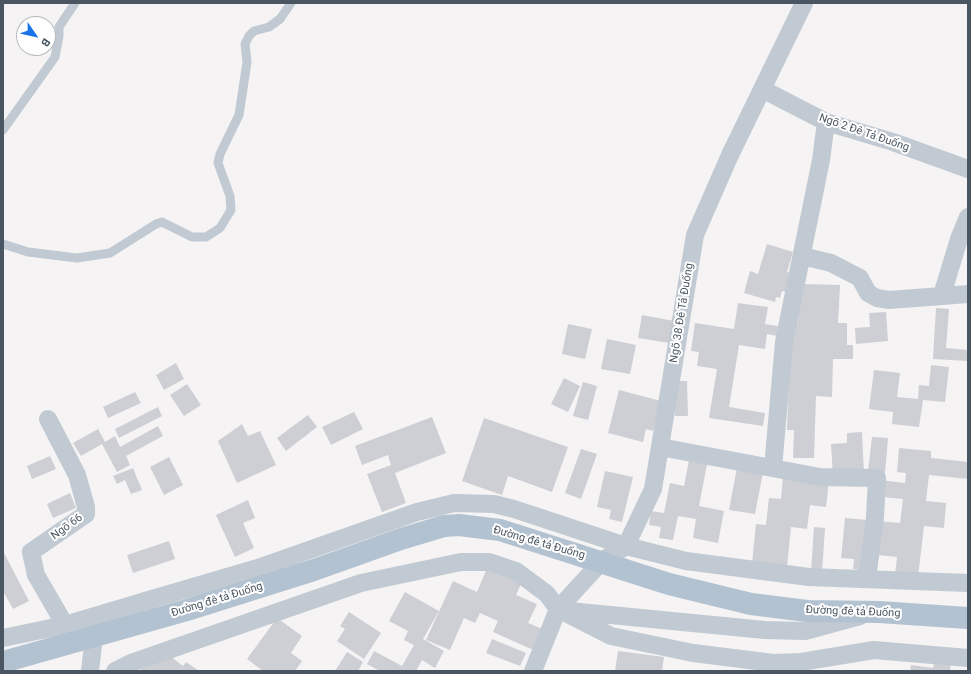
<!DOCTYPE html>
<meta charset="utf-8">
<style>
body{margin:0}
#map{position:relative;width:971px;height:674px;overflow:hidden;background:#f5f3f3;font-family:Roboto,sans-serif}
canvas{display:block}
.frame{position:absolute;inset:0;border:4px solid #4a5661;pointer-events:none}
.north{position:absolute;left:16px;top:16px;width:40px;height:40px;box-sizing:border-box;background:#fff;border:1px solid #b7bbc0;border-radius:50%;rotate:124deg;font-size:11px;font-weight:700;line-height:16px;text-align:center;color:#4a5661}
.north::after{content:'';display:block;margin:auto;width:14px;height:18px;background:#1a73e8;clip-path:polygon(50% 0,100% 100%,50% 72%,0 100%)}
</style>
<div id="map">
<canvas width="971" height="674"></canvas>
<div class="frame"></div>
<div class="north">B</div>
</div>
<script>
const g = document.querySelector('canvas').getContext('2d');
g.lineJoin = 'round';
function fillPath(path, color) {
  g.fillStyle = color;
  g.fill(path, 'evenodd');
}
function shape(rows) {
  const path = new Path2D();
  for (const r of rows) {
    path.moveTo(r[0], r[1]);
    for (let i = 2; i < r.length; i += 2) path.lineTo(r[i], r[i + 1]);
  }
  return path;
}
function trace(path, color, width, dash) {
  g.strokeStyle = color;
  g.lineWidth = width;
  g.lineCap = dash ? 'butt' : 'round';
  g.setLineDash(dash || []);
  g.stroke(path);
}
function label(font, color, halo, rows, align = 'center') {
  g.font = font + ' Roboto,sans-serif';
  g.lineWidth = 4;
  g.setLineDash([]);
  g.textBaseline = 'middle';
  g.strokeStyle = halo;
  g.fillStyle = color;
  for (const [text, x, y, turn = 0] of rows) {
    g.save();
    g.translate(x, y);
    g.rotate((+turn || 0) * Math.PI / 180);
    g.textAlign = isNaN(turn) ? turn : align;
    if (halo) g.strokeText(text, 0, 0);
    g.fillText(text, 0, 0);
    g.restore();
  }
}
fillPath(shape([
 [767,244,793,252,787,272,795,275,790,293,782,291,780,298,776,297,775,302,744,293,750,271,758,274],
 [799,284,840,285,838,323,847,323,847,345,853,345,853,359,833,359,832,397,816,396,814,458,793,458,794,430,787,430,791,322,798,322],
 [738,303,768,307,765,324,778,326,777,336,767,334,765,349,739,345,729,407,765,413,763,426,709,418,717,369,697,366,699,352,691,351,695,323,734,329],
 [936,308,949,309,946,348,968,350,968,361,933,359],
 [886,312,888,341,856,344,855,328,870,327,869,313],
 [642,315,674,321,670,343,638,338],
 [568,324,592,329,585,359,562,354],
 [607,339,636,345,630,374,601,369],
 [176,363,184,379,164,390,156,375],
 [931,365,949,367,945,402,923,400,919,427,892,424,893,412,869,409,874,370,900,373,897,397,918,399,919,385,929,386],
 [564,378,580,386,568,412,551,404],
 [674,381,687,381,688,416,675,416],
 [583,382,597,386,588,420,573,416],
 [187,384,201,405,184,416,170,395],
 [619,390,661,401,653,431,646,429,643,442,608,433],
 [135,392,141,403,108,418,103,407],
 [158,407,162,416,119,438,115,429],
 [354,412,363,429,331,445,322,427],
 [308,415,317,427,286,451,277,438],
 [432,417,446,453,395,473,406,503,382,512,367,474,391,465,388,455,362,465,355,446],
 [484,418,568,447,552,492,508,476,502,495,462,481],
 [242,424,248,436,260,431,276,465,237,483,218,441],
 [158,426,163,436,126,456,130,465,117,472,102,444,81,456,73,443,98,429,105,442,115,436,120,447],
 [862,432,864,474,833,476,831,444,847,443,847,433],
 [872,437,888,438,885,473,868,471],
 [899,448,931,451,931,458,968,462,968,479,929,475,926,501,946,503,944,528,924,526,918,577,895,575,897,557,868,554,867,571,853,569,854,559,841,558,845,518,900,523,903,499,882,497,872,479,905,483,906,473,897,472],
 [581,449,597,454,581,499,565,493],
 [690,455,708,459,699,506,724,511,718,543,693,538,696,519,678,516,673,540,659,538,661,527,649,525,651,511,664,513,670,483,684,486],
 [50,456,56,469,32,479,27,466],
 [169,457,183,485,164,495,150,467],
 [737,467,763,472,755,514,729,510],
 [133,468,142,490,131,494,125,480,117,484,113,476],
 [605,471,633,477,622,522,609,519,611,510,597,507],
 [783,475,829,480,826,507,810,505,807,529,791,527,787,567,752,563,756,524,766,525,769,498,781,499],
 [70,493,76,508,53,518,47,504],
 [248,500,255,518,243,523,254,548,235,557,216,515],
 [814,527,825,528,822,573,811,573],
 [169,541,175,559,133,573,127,555],
 [3,551,29,601,13,609,3,591],
 [488,566,522,582,516,595,537,604,528,623,547,631,538,652,493,632,498,621,480,613,475,623,464,618,450,650,426,640,453,581,477,592],
 [405,592,439,611,423,639,444,651,435,668,422,660,416,671,380,671,367,664,374,651,402,666,414,645,404,640,408,631,389,621],
 [349,612,381,633,364,659,337,641,345,629,340,626],
 [277,618,302,636,291,653,302,661,295,671,263,671,247,659],
 [492,639,526,653,520,666,486,653],
 [618,651,664,657,662,671,615,671],
 [347,652,363,662,358,671,335,671],
 [169,655,183,666,186,662,199,671,139,671,145,666],
 [935,658,951,660,950,671,910,671,911,665,933,668]
]), '#cdcfd5');
trace(shape([
 [3,130,55,57,59,36,59,27,75,3],
 [3,244,28,252,77,258,110,253,156,224,162,222,192,237,206,237,220,228,231,210,230,196,218,163,220,154,239,115,247,62,245,44,249,36,254,31,269,27,280,19,291,3]
]), '#c1cad2', 9);
trace(shape([
 [762,89,826,122,893,142,968,169],
 [802,256,831,263,860,278,868,293,877,298,889,300,968,294],
 [942,295,959,239,968,217],
 [48,419,77,475,86,507,86,514,31,552,36,575,65,625],
 [660,447,820,477,877,478,875,517,867,579],
 [773,468,784,342,821,160,826,122],
 [569,611,765,630,805,631,860,616],
 [3,638,65,625,149,600,258,568,417,512,454,503,494,504,514,509,626,546,686,561,809,577,968,583],
 [90,671,94,636],
 [115,671,131,663,361,583,461,562,489,562,516,571,547,594,558,609,611,636,693,653,773,663,801,662,874,650,968,658],
 [533,671,558,609,602,561,626,546,653,489,695,235,730,155,804,3]
]), '#c1cad2', 18);
trace(shape([
 [3,662,187,610,314,570,401,539,444,526,459,525,500,530,669,584,751,604,807,611,879,612,968,618]
]), '#b3c2d1', 22);
label('11px', '#4a5661', '#fff', [
 ["Ngõ 2 Đê Tả Đuống",864,133,19],
 ["Ngõ 38 Đê Tả Đuống",682,313,-81],
 ["Ngõ 66",67,527,-36],
 ["Đường đê tả Đuống",539,543,16],
 ["Đường đê tả Đuống",217,600,-17],
 ["Đường đê tả Đuống",853,612,2]
]);
</script>
